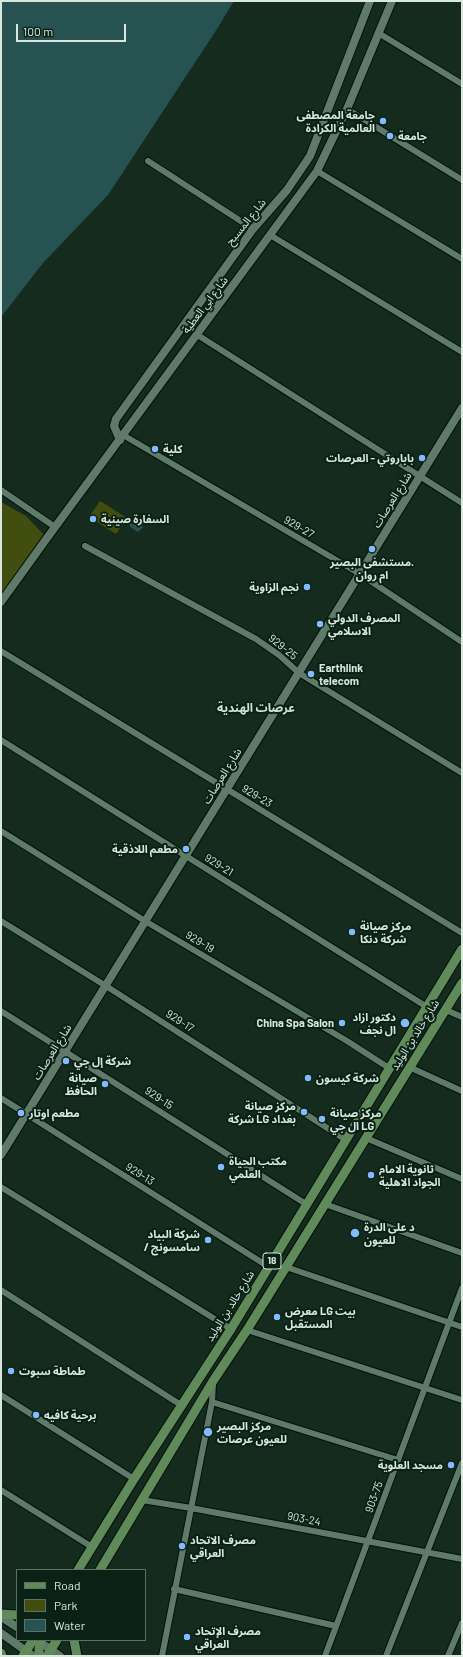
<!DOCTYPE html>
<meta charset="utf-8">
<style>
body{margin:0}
#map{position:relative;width:463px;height:1657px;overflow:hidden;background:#142b1e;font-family:Barlow,sans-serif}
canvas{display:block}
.frame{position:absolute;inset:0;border:2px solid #d9e7de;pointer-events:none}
.legend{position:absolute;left:16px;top:1569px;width:130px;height:72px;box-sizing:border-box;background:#0a2215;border:1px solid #5d7165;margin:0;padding:5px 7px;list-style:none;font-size:12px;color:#d9e7de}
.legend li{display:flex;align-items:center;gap:8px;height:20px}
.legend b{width:20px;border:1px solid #5d7165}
.scale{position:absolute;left:16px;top:24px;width:110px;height:18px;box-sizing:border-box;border:2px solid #d9e7de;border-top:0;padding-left:5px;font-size:12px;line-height:14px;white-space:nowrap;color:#d9e7de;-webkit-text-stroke:3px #0a2215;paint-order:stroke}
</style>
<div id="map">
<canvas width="463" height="1657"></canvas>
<div class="frame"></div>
<ul class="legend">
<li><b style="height:5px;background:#608a5a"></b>Road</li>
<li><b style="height:11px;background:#424e10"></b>Park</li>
<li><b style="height:11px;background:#275252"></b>Water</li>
</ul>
<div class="scale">100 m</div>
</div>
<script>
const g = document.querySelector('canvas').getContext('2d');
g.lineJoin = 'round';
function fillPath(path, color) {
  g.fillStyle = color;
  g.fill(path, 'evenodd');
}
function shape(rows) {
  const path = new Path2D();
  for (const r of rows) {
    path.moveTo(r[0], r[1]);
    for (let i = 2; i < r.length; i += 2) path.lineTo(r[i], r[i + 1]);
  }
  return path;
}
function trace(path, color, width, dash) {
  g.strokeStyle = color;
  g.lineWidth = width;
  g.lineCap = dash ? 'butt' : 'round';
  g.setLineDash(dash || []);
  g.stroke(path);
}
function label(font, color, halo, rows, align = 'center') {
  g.font = font + ' Barlow,"Noto Sans Arabic",sans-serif';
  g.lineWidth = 4;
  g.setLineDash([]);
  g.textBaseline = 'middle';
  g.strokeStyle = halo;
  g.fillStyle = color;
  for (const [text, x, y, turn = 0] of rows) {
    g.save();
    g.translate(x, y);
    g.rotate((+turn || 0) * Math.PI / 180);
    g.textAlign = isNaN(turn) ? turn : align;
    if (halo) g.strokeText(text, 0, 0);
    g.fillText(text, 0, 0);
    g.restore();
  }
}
fillPath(shape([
 [100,501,127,518,116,534,89,517],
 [1,502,26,516,47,538,1,601]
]), '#424e10');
fillPath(shape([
 [1,1,234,1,217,29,108,195,43,263,1,317],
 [134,519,142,523,143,527,138,532,130,527,129,523]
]), '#275252');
const street = shape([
 [380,34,462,84],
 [347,109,462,180],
 [148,161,253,229],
 [317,171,462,259],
 [270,235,462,352],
 [196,334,462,503],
 [123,435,360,574,462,642],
 [1,490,55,527],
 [85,546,256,639,279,655,299,673,462,773],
 [1,651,462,933],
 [1,740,427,1007],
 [1,831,145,921,347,1041,389,1068],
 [1,921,106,986,346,1140],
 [446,1010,462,1017],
 [1,1011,306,1204],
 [409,1067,462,1091],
 [1,1098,269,1267],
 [366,1138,462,1179],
 [1,1187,231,1329],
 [325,1204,462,1253],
 [286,1267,462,1327],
 [1,1290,181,1405],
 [247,1330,462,1400],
 [1,1395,134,1479],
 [212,1402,398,1460],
 [1,1490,92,1547],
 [142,1500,191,1508,462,1559],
 [174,1589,336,1626],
 [162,1656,212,1402,213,1383],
 [325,1656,462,1288],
 [386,1656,462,1463],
 [448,1656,462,1623]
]);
const secondary = shape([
 [120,440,114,426,116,419,253,229,287,190,310,156,370,1],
 [1,602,47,538,317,171,347,109,392,1],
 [1,1155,462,408],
 [1,1617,17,1627],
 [1,1633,33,1656],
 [37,1640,60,1656]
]);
const primary = shape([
 [78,1570,134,1479,231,1329,462,949],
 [100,1570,213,1381,247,1330,462,983],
 [1,1614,17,1615],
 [74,1640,77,1656],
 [1,1653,2,1656],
 [23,1656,33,1640],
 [39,1656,39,1649,41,1640],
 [47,1656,57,1640]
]);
trace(street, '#001308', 8);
trace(secondary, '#001308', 10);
trace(primary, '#001308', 11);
trace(street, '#607a6a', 6);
trace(secondary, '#607a6a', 8);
trace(primary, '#608a5a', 9);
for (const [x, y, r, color] of [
 [383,121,4,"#84bcfb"],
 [390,136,4,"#84bcfb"],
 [155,449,4,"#84bcfb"],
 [422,458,4,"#84bcfb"],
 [93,519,4,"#84bcfb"],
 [372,549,4,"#84bcfb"],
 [307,587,4,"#84bcfb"],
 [320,624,4,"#84bcfb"],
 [311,674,4,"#84bcfb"],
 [186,849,4,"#84bcfb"],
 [352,932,4,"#84bcfb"],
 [342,1023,4,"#84bcfb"],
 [405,1023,5,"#84bcfb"],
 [66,1061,4,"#84bcfb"],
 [308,1078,4,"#84bcfb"],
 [105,1084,4,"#84bcfb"],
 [304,1112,4,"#84bcfb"],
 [21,1113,4,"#84bcfb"],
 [322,1119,4,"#84bcfb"],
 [221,1167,4,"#84bcfb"],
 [371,1175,4,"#84bcfb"],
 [355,1233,5,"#84bcfb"],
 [208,1240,4,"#84bcfb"],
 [277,1317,4,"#84bcfb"],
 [11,1371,4,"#84bcfb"],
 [36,1415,4,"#84bcfb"],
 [208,1432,5,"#84bcfb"],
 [451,1465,4,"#84bcfb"],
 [182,1546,4,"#84bcfb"],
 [187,1637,4,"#84bcfb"]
]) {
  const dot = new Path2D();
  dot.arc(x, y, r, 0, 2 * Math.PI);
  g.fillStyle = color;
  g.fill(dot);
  trace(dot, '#0a2215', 1.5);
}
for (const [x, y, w] of [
 [272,1261,18]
]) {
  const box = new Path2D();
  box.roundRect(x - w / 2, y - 8, w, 16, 3);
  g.fillStyle = '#0a2215';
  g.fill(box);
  trace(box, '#d9e7de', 1);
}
label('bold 10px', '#d9e7de', null, [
 ["18",272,1261]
]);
label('bold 11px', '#d9e7de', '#0a2215', [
 ["جامعة المصطفى",375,115,"right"],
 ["العالمية الكرادة",375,128,"right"],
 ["جامعة",398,136],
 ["كلية",163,449],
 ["باباروتي - العرصات",414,458,"right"],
 ["السفارة صينية",101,519],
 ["مستشفى البصير.",372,562,"center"],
 ["ام روان",372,575,"center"],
 ["نجم الزاوية",299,587,"right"],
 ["المصرف الدولي",328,618],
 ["الاسلامي",328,631],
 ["Earthlink",319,668],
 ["telecom",319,681],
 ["مطعم اللاذقية",178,849,"right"],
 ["مركز صيانة",360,926],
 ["شركة دنكا",360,939],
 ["دكتور ازاد",396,1017,"right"],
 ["ال نجف",396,1030,"right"],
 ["China Spa Salon",334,1023,"right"],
 ["شركة إل جي",74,1061],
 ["صيانة",97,1078,"right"],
 ["الحافظ",97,1091,"right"],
 ["شركة كيسون",316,1078],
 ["مركز صيانة",296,1106,"right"],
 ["شركة LG بغداد",296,1119,"right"],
 ["مطعم اوتار",29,1113],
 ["مركز صيانة",330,1113],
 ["ال جي LG",330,1126],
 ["مكتب الحياة",229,1161],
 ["العلمي",229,1174],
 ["ثانوية الامام",379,1169],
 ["الجواد الاهلية",379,1182],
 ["د علي الدرة",364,1227],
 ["للعيون",364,1240],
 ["شركة البياد",200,1234,"right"],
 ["/ سامسونج",200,1247,"right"],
 ["معرض LG بيت",285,1311],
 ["المستقبل",285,1324],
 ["طماطة سبوت",19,1371],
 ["برحية كافيه",44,1415],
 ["مركز البصير",217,1426],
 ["للعيون عرصات",217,1439],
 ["مسجد العلوية",443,1465,"right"],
 ["مصرف الاتحاد",190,1540],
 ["العراقي",190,1553],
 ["مصرف الإتحاد",195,1631],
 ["العراقي",195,1644]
], 'left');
label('11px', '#d9e7de', '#0a2215', [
 ["شارع المسبح",246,222,-51],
 ["شارع ابي العطية",205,305,-53],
 ["شارع العرصات",392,500,-58],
 ["929-27",299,527,30],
 ["929-25",283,647,39],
 ["شارع العرصات",222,776,-58],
 ["929-23",257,796,31],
 ["929-21",219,865,32],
 ["929-19",200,942,31],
 ["929-17",180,1021,33],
 ["شارع خالد بن الوليد",415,1035,-58],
 ["شارع العرصات",52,1052,-58],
 ["929-15",159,1098,33],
 ["929-13",140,1174,32],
 ["شارع خالد بن الوليد",230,1306,-58],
 ["903-75",374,1497,-70],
 ["903-24",304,1519,11]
]);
label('bold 12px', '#c9e5d3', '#0a2215', [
 ["عرصات الهندية",256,708]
]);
</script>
